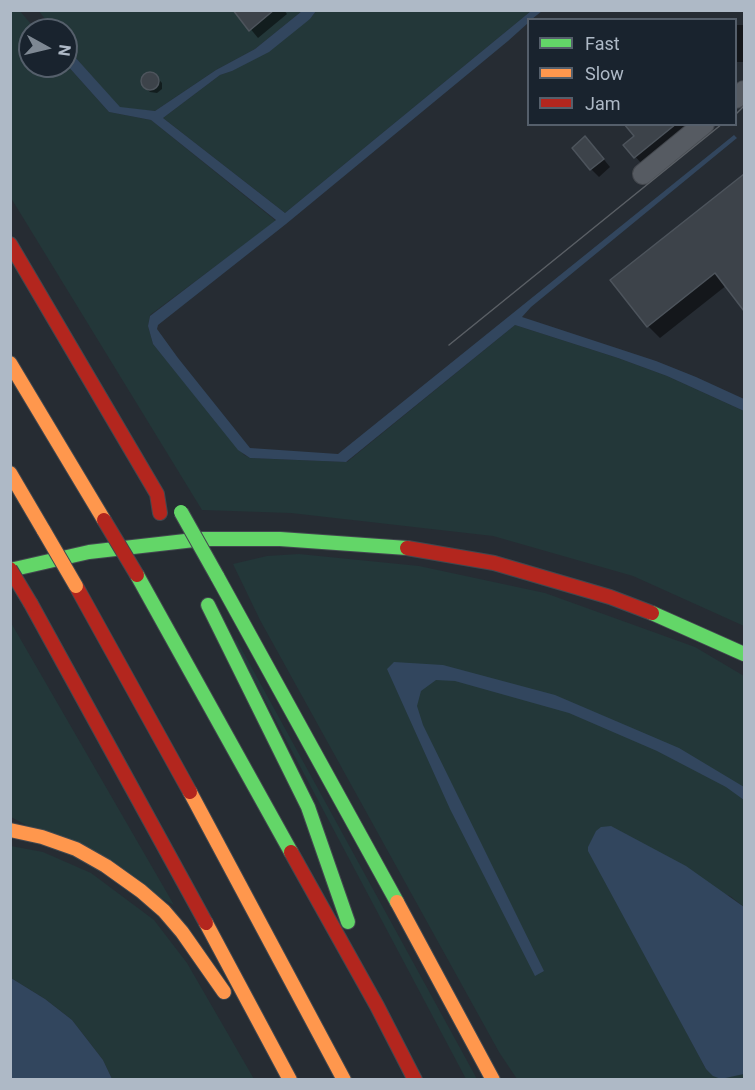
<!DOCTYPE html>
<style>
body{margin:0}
#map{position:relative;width:755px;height:1090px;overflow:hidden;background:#262c33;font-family:Roboto,sans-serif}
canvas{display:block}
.frame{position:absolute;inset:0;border:12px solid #aeb9c6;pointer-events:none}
.legend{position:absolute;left:527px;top:18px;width:210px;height:108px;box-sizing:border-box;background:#19232e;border:2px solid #555f6b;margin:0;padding:8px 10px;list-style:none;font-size:18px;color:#aeb9c6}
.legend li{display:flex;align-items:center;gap:12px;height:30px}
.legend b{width:30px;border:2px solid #555f6b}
.north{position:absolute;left:18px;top:18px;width:60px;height:60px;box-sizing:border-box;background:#19232e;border:2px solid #555f6b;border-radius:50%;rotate:98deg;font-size:16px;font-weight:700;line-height:24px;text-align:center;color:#aeb9c6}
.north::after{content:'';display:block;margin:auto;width:21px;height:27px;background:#7e8893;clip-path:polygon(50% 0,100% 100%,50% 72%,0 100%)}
</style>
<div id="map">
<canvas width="755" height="1090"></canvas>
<div class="frame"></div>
<ul class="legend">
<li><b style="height:8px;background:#63d668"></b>Fast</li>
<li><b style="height:8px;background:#ff974d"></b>Slow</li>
<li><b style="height:8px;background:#b3261e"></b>Jam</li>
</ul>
<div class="north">N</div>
</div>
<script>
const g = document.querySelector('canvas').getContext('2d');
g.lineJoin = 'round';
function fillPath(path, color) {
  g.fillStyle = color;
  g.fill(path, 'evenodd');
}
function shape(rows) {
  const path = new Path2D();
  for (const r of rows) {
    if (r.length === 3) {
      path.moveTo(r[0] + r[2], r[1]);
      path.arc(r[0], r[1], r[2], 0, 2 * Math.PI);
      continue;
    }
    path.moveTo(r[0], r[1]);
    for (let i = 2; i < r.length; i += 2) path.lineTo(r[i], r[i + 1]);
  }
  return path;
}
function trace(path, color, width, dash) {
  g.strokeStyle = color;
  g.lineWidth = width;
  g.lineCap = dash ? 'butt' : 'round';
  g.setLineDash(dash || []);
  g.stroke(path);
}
fillPath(shape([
 [11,11,20,11,36,30,30,30,30,66,66,66,66,64,109,112,151,120,276,221,150,315,148,326,153,344,244,455,250,458,347,462,515,325,618,358,667,376,744,411,744,626,633,576,493,536,291,513,202,510,11,198],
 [39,11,302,11,255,49,216,70,155,111,120,108,66,47,66,30,53,30],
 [316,11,531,11,285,213,163,118,220,75,232,71,310,19],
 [299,554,419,566,545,593,695,647,744,676,744,907,730,896,588,847,706,1069,721,1078,744,1074,744,1079,517,1079,499,1052,260,620,233,564,267,556],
 [10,621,174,905,11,817],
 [236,639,477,1079,466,1079,234,642],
 [11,846,43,852,91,873,154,920,187,963,254,1079,112,1079,103,1060,72,1020,45,999,11,978]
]), '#233739');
fillPath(shape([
 [302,11,316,11,310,19,269,52,232,71,220,75,163,118,285,213,531,11,542,11,532,19,528,20,528,23,508,41,286,224,158,325,157,329,178,358,250,448,338,454,734,135,737,138,531,307,522,317,656,361,696,377,744,399,744,411,667,376,618,358,515,325,346,462,250,458,238,450,153,344,148,326,150,316,276,220,151,120,109,112,66,64,66,47,120,107,155,111,216,70,255,49],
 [394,662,443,665,555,695,679,748,744,787,744,800,726,787,657,751,569,713,455,681,436,680,421,691,417,706,423,725,544,971,535,976,450,809,387,669],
 [611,826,686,866,744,907,744,1074,721,1079,713,1076,706,1069,588,851,588,847,596,831,601,827],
 [11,978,45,999,72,1020,103,1060,112,1079,11,1079]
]), '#32465e');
fillPath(shape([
 [235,10,284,10,287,14,258,38],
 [736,25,744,25,744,62,736,62],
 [148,72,153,73,162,83,162,89,157,93,150,92,141,83,143,76],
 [626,124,689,124,641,163,625,145,636,136],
 [593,146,610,167,599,177,591,169],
 [744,176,744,308,727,285,660,338,648,326,612,280]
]), '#0007');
const building = shape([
 [233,10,274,10,249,31,233,10],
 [150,81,9],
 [624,124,676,124,634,158,623,145,634,136,624,124],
 [585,136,604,159,590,170,572,148,585,136],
 [744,174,744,311,715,273,647,327,610,280,744,174]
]);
fillPath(building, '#3d434a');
trace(building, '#4d545c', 1.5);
const street = shape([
 [736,98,744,91],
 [643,174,704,124]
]);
const fast = shape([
 [10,570,89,552,203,539,280,539,407,548],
 [137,575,291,852],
 [217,576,397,902],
 [208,605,308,807,348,922],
 [652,613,744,654]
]);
const slow = shape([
 [10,363,104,520],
 [10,473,44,531],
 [190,792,344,1080],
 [10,830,42,837,76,849,106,866,141,891,164,911,182,932,224,992],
 [397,902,493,1080],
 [206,923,290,1080]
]);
const jam = shape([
 [10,244,157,494,160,513],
 [407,548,494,563,610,597,652,613],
 [76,586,190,792],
 [31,604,206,923],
 [291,852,377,1006,415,1080]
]);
trace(street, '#44484e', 22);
trace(fast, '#42484f', 16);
trace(slow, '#42484f', 16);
trace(jam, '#42484f', 16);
trace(street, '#565b62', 20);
trace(fast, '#63d668', 14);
trace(slow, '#ff974d', 14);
trace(jam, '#b3261e', 14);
trace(shape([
 [736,114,744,106],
 [449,345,722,124]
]), '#5a5f65', 1.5);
const fastBridge = shape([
 [181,512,217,576]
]);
const slowBridge = shape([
 [44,531,76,586]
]);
const jamBridge = shape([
 [104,520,137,575],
 [10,569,31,604]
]);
trace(fastBridge, '#42484f', 16, []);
trace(slowBridge, '#42484f', 16, []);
trace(jamBridge, '#42484f', 16, []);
trace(fastBridge, '#63d668', 14);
trace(slowBridge, '#ff974d', 14);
trace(jamBridge, '#b3261e', 14);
</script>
